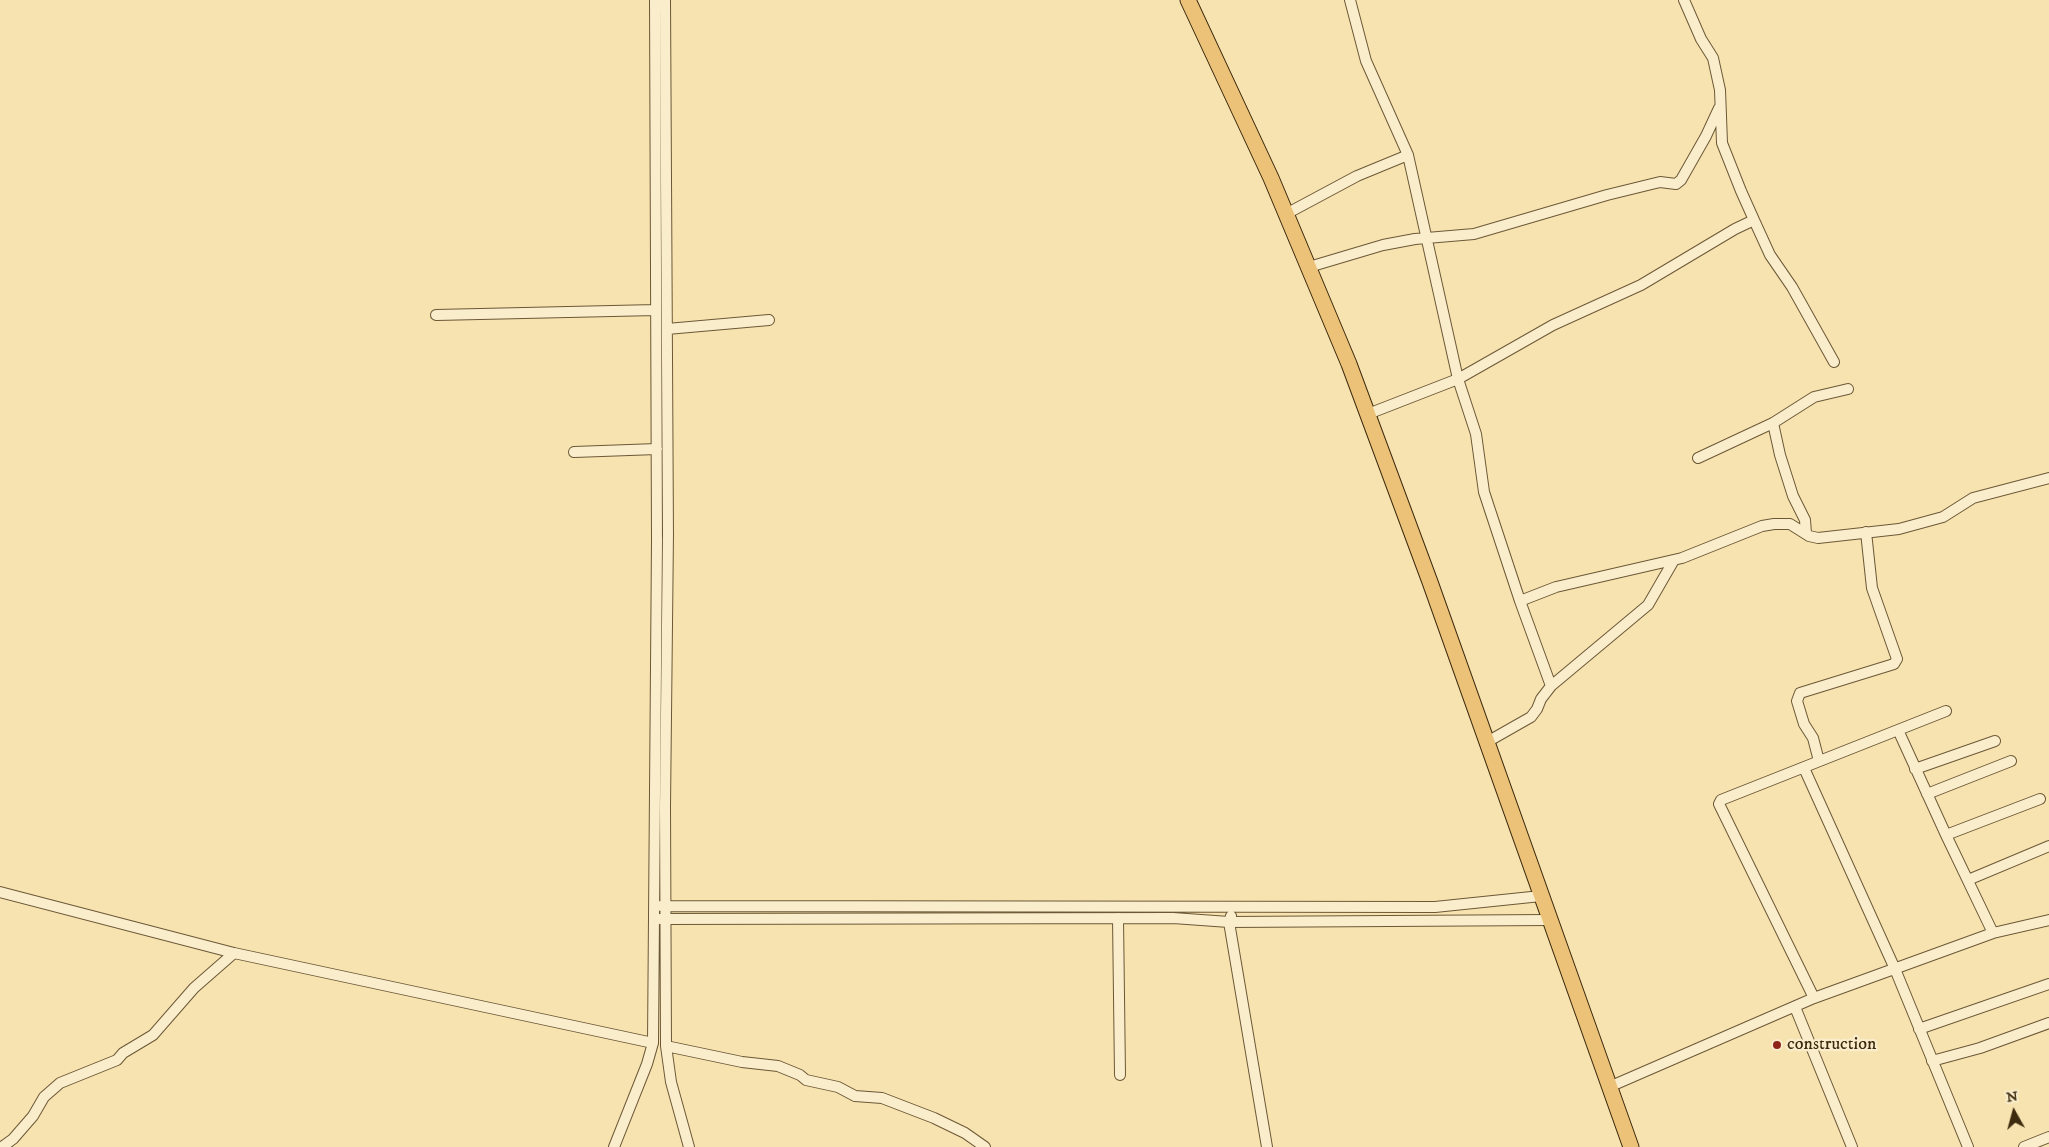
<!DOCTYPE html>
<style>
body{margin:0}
#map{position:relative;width:2049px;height:1147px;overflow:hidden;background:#f7e3b0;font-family:"IM FELL DW Pica",serif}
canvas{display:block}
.north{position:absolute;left:1989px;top:1087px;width:50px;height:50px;-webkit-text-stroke:4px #faedcc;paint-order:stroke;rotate:353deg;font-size:14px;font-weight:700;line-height:20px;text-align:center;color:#3d2a0e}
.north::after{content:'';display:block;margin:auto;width:18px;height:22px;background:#3d2a0e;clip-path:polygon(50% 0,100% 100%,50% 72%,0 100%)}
</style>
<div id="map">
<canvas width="2049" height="1147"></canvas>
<div class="north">N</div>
</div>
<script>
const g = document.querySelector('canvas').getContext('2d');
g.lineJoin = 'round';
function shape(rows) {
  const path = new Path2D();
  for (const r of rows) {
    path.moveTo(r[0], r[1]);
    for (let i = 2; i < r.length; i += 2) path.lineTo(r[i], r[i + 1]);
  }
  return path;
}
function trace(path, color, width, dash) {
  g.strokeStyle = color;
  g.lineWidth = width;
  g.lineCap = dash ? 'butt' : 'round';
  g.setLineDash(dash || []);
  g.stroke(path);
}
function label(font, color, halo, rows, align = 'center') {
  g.font = font + ' "IM FELL DW Pica",serif';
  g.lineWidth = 4.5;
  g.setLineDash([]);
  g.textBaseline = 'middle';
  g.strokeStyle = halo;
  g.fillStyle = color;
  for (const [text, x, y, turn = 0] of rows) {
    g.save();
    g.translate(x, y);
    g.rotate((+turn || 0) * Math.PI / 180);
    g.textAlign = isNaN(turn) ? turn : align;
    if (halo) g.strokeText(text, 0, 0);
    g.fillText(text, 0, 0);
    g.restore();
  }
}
const minor = shape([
 [665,0,668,533,665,807,666,1046,671,1082,689,1147],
 [1350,0,1366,61,1408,155,1458,379,1476,434,1484,492,1520,601,1551,686,1541,699,1537,709,1531,717,1487,742],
 [1286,214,1357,176,1408,155],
 [1754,220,1770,255,1792,287,1834,362],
 [1309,267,1383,245,1415,239,1474,234,1607,195,1660,182,1676,184,1681,180,1706,136,1719,108],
 [436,315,656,310],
 [667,329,769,320],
 [1368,414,1458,379,1553,325,1641,285,1735,229,1754,220,1741,191,1722,143,1720,90,1713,58,1701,39,1684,0],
 [1773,423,1780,455,1793,496,1805,520,1806,533],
 [574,452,657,449],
 [1698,458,1773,423,1814,397,1848,389],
 [1520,601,1556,587,1682,558,1762,526,1774,524,1790,524,1809,536,1818,538,1899,529,1943,517,1973,498,2049,478],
 [1551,686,1648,605,1674,560],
 [1898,730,1946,835,1993,933],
 [1819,761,1813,738,1804,724,1797,701,1800,693,1894,664,1897,659,1872,588,1866,532],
 [1804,768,1895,969,1968,1147],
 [1915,769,1995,741],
 [1927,794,2011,761],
 [1946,835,2040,799],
 [1968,880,2049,846],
 [0,892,234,953,653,1043],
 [661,906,1435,907,1541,896],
 [1231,916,1229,922,1267,1147],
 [1118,918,1120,1075],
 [660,919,1173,918,1229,922,1549,920],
 [1814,998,1719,804,1721,800,1946,711],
 [1795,1007,1852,1147],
 [1919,1029,2049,984],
 [666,1046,742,1062,778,1066,800,1075,806,1080,838,1087,855,1096,882,1098,934,1118,965,1133,985,1147],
 [1932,1061,1980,1048,2049,1023],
 [1609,1087,1814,998,1993,933,2049,920],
 [2,1147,13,1139,33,1116,44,1097,60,1083,117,1060,123,1053,153,1035,194,988,234,953],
 [614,1147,647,1064,653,1043,657,540,655,0],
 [2024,1147,2049,1137]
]);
const primary = shape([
 [1188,0,1271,178,1349,364,1430,582,1631,1147]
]);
trace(minor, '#6c5836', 12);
trace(primary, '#3d2a0e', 17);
trace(minor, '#faedcc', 10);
trace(primary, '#ecc278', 15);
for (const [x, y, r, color] of [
 [1777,1045,5,"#8f2418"]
]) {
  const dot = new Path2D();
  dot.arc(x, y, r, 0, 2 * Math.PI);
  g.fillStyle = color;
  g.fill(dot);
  trace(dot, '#faedcc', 2);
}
label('18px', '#3d2a0e', '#faedcc', [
 ["construction",1787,1045]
], 'left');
</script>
